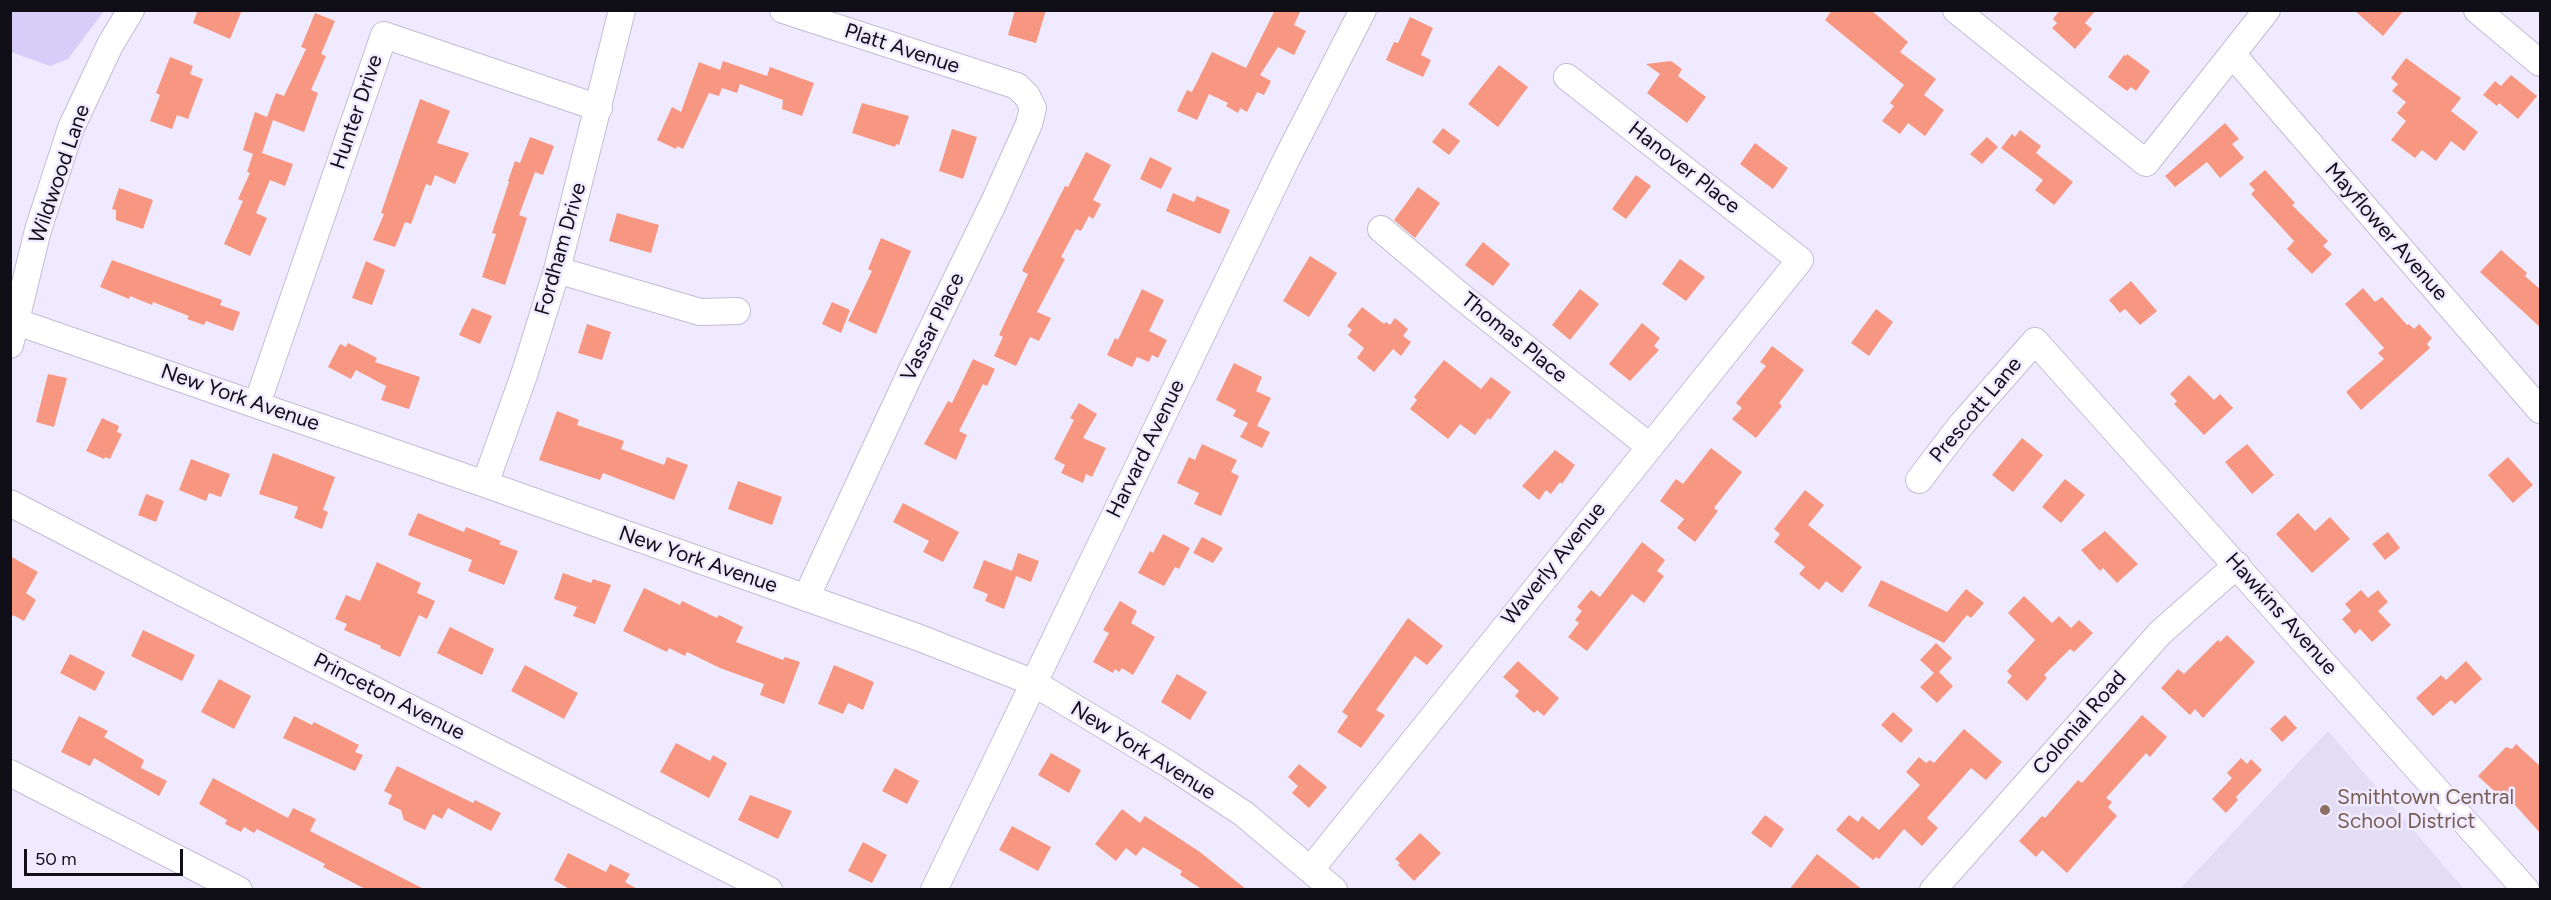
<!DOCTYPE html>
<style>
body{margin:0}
#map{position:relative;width:2551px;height:900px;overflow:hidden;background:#efeaff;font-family:Figtree,sans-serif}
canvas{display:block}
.frame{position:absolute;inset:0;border:12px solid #100e16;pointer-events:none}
.scale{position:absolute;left:24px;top:849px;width:159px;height:27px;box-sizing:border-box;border:3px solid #100e16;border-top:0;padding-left:8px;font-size:18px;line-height:21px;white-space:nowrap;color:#100e16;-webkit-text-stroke:4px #efeaff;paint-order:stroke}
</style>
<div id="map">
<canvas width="2551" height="900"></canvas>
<div class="frame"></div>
<div class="scale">50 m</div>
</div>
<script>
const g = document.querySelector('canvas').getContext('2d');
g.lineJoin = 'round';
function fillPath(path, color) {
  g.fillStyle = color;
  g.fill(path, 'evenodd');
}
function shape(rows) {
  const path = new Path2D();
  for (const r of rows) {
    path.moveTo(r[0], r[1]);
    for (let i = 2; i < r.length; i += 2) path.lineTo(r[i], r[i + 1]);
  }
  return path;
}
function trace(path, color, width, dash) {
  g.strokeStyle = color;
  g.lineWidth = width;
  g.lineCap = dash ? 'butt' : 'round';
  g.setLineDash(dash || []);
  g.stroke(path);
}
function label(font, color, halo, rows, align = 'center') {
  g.font = font + ' Figtree,sans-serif';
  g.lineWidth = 5;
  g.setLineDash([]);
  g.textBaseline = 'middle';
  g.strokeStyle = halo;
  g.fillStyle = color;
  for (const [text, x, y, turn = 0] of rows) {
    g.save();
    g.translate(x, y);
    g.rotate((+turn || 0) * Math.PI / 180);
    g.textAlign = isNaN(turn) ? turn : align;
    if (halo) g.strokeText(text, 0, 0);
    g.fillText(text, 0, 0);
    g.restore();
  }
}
fillPath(shape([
 [2328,731,2464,889,2180,889]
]), '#e2dcf5');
fillPath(shape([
 [11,10,104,10,104,11,68,59,50,66,11,52]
]), '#d8ccf8');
fillPath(shape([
 [198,10,242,10,230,39,193,23],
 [1015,10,1046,10,1036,43,1008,35],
 [1275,10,1301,10,1294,25,1306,31,1294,55,1278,47,1260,75,1271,81,1264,95,1257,92,1247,112,1240,108,1238,113,1226,106,1228,103,1209,94,1197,120,1177,111,1187,90,1192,92,1212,52,1246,68],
 [1832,10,1871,10,1908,42,1900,52,1936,79,1924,95,1944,110,1925,136,1908,123,1900,134,1882,121,1894,106,1890,103,1904,85,1825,20],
 [2060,10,2096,10,2085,23,2092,29,2075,49,2052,28,2057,23,2053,19],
 [2354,10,2404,10,2383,36],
 [315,13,335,21,321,54,326,56,311,90,318,93,304,132,273,120,262,153,293,164,285,186,270,180,256,213,267,218,250,256,224,244,243,201,238,199,250,173,247,172,253,154,243,150,255,112,267,117,276,93,284,96,306,49,301,47],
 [1410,17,1433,28,1421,55,1431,60,1423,77,1386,60,1394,42,1398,43],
 [2127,54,2150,71,2136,91,2131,87,2127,91,2108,77,2124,55,2126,56],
 [170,57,193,66,190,74,203,79,188,119,177,115,172,129,150,121,160,95,156,93],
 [2406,58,2461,98,2451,111,2478,132,2464,151,2451,141,2436,161,2422,150,2415,158,2391,140,2406,121,2397,113,2406,102,2392,91,2398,84,2391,78],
 [723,61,767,76,770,67,814,83,802,116,782,109,783,100,740,84,737,93,722,88,719,96,709,93,683,149,677,146,676,149,657,140,672,107,681,112,699,62,720,70],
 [1671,61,1682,69,1678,76,1706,97,1687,123,1647,93,1660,74,1646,64],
 [1499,65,1528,87,1498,127,1468,104],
 [2511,75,2537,96,2518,119,2499,103,2497,106,2483,95,2495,81,2501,86],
 [420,99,450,111,437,143,469,153,455,184,435,175,431,186,426,184,411,224,405,222,395,247,373,240,384,214,381,213],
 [862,103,909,116,899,145,896,144,895,147,852,133],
 [2225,123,2239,139,2232,144,2244,158,2220,178,2207,162,2175,187,2165,176],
 [1443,128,1460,141,1449,155,1432,142],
 [952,129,977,137,963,179,939,171],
 [2020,130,2041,146,2036,153,2073,182,2054,205,2035,190,2043,180,2001,148,2012,134,2015,137],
 [530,137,554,146,543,175,535,172,519,215,527,218,505,285,482,277,496,234,492,233,509,182,508,181,515,161,520,163],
 [1987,137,1998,147,1982,164,1970,154],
 [1755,143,1788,168,1773,189,1740,164],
 [1086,152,1111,165,1093,200,1101,204,1093,219,1089,216,1081,231,1076,229,1061,257,1065,259,1037,312,1051,318,1039,341,1030,337,1016,366,994,356,1003,337,999,335,1028,274,1022,271,1065,186,1068,187],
 [1150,157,1172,168,1161,189,1140,179],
 [2265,170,2295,203,2292,205,2328,241,2323,246,2332,254,2312,274,2287,249,2294,241,2251,194,2255,190,2249,184],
 [1636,175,1651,186,1626,219,1612,209],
 [1418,187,1440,203,1415,238,1394,220],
 [119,188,153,200,143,229,116,220,116,210,112,209],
 [1173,193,1194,202,1197,196,1230,210,1220,234,1166,211],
 [617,213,659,225,651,253,609,241],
 [881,238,911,251,876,334,848,321,872,271,868,269],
 [1483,242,1510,264,1493,286,1465,265],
 [2501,250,2527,273,2525,276,2541,290,2541,328,2480,272],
 [1310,256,1337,273,1309,317,1283,301],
 [1680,259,1705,277,1686,301,1662,284],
 [112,260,222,300,220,305,240,312,233,331,206,321,204,325,187,319,189,316,153,302,152,305,130,296,129,299,100,287],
 [366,261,385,270,372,305,352,298],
 [2131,281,2157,311,2140,325,2125,309,2120,313,2109,300],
 [2363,288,2375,302,2382,297,2407,325,2409,324,2414,329,2419,324,2432,338,2427,344,2430,348,2361,410,2346,392,2384,359,2378,353,2384,348,2345,304],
 [1142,289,1164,300,1149,331,1167,340,1158,358,1152,355,1149,362,1137,357,1132,367,1107,355,1115,338,1118,340],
 [1580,289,1599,304,1570,340,1552,325],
 [832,302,850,310,841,333,822,324],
 [1362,307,1384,324,1386,322,1390,325,1395,318,1408,329,1403,336,1411,342,1401,356,1393,349,1374,372,1357,358,1364,348,1348,335,1352,330,1347,326],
 [472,308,492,316,480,344,459,335],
 [1876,309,1893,322,1869,356,1851,343],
 [1642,323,1660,338,1654,346,1659,350,1630,381,1609,364],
 [587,324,611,332,602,360,578,353],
 [348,343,377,358,375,362,420,377,409,409,381,400,386,386,356,370,351,379,328,367,340,344,346,347],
 [1772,346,1804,370,1779,403,1782,406,1756,438,1732,419,1742,408,1736,403,1766,366,1760,362],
 [973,359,995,369,987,386,983,384,959,431,967,435,956,460,924,444,948,401,952,403],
 [1444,360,1481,389,1491,377,1511,392,1490,420,1488,418,1475,435,1460,424,1448,439,1410,409,1417,400,1414,397],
 [1234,363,1262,377,1256,391,1271,398,1257,426,1270,432,1262,448,1240,437,1248,423,1233,416,1236,410,1216,400],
 [48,374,67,378,54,427,36,422],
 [2189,375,2214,400,2220,394,2233,408,2204,435,2174,404,2177,401,2170,394],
 [1079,403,1097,414,1083,438,1106,448,1092,477,1086,474,1083,483,1061,473,1065,465,1054,459,1074,420,1070,418],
 [557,411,579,420,577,425,624,441,621,449,664,465,667,457,688,465,674,500,603,473,600,480,539,460],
 [102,418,119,426,117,432,122,434,110,459,105,457,104,459,86,451],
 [2022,438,2043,455,2013,492,1992,475],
 [1202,444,1237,460,1231,472,1239,476,1221,516,1194,504,1199,493,1177,483,1189,457,1195,460],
 [2247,444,2274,475,2252,494,2225,462],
 [1711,448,1742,472,1714,508,1718,511,1695,542,1677,528,1684,519,1660,501,1676,479,1683,484],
 [1555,450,1575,465,1562,484,1560,482,1551,494,1546,490,1539,500,1522,486],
 [273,453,335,477,323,510,328,512,322,529,294,518,298,507,259,494],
 [2508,457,2533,485,2513,503,2488,475],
 [191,459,230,474,221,497,209,493,206,501,179,490],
 [2065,479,2085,495,2061,523,2042,507],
 [738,481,782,497,772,525,728,509],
 [1805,490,1824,505,1808,525,1862,567,1842,593,1826,581,1819,590,1799,574,1805,567,1774,542,1780,534,1774,529],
 [146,494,164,501,156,522,138,515],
 [903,503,959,532,943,562,923,552,929,541,893,522],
 [418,513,464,532,466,527,501,541,499,544,518,551,504,585,468,571,472,560,408,535],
 [2298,513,2315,531,2330,517,2350,539,2312,573,2276,534],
 [2105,531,2138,564,2117,583,2103,568,2100,571,2081,550],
 [2388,532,2400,548,2385,560,2372,544],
 [1163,534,1190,548,1179,569,1175,567,1164,586,1138,573,1150,551,1153,553],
 [1202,537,1223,548,1213,563,1193,553],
 [1642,542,1665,560,1657,571,1664,576,1644,603,1632,594,1587,651,1568,637,1579,623,1575,620,1582,611,1577,607,1591,590,1600,597],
 [1018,553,1039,561,1031,582,1016,576,1004,609,985,601,988,594,973,588,984,560,1012,571],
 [10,556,38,572,26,593,36,600,24,621,13,615,10,619],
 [377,562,421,583,417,593,435,601,427,619,419,615,400,657,380,648,381,646,344,630,347,624,335,619,346,595,360,601],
 [563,573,591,583,593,579,611,585,595,624,573,616,577,607,554,599],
 [1881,580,1947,612,1966,589,1984,603,1971,618,1967,615,1944,643,1868,606],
 [644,588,680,605,682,601,717,618,719,615,743,627,736,642,783,660,785,657,800,662,784,704,760,695,764,684,720,668,687,652,685,656,669,648,667,652,623,631],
 [2361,590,2368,598,2378,590,2388,602,2378,611,2391,625,2372,642,2360,629,2355,634,2342,619,2351,611,2345,604],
 [2024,596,2052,623,2059,616,2071,628,2079,620,2093,633,2074,652,2070,649,2044,675,2047,678,2027,701,2007,682,2012,676,2007,671,2035,640,2008,613],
 [1120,601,1137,611,1131,623,1155,637,1133,675,1122,668,1119,672,1115,669,1113,673,1093,662,1109,633,1103,630],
 [1408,618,1443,646,1427,665,1415,656,1376,710,1385,715,1361,748,1337,732,1348,716,1342,712],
 [450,627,494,649,482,675,437,653],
 [143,630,195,655,182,681,131,656],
 [2227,635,2255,662,2203,718,2195,709,2190,715,2161,688,2178,669,2184,674,2218,640,2220,642],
 [1936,643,1952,658,1939,672,1953,686,1937,703,1920,687,1934,673,1920,660],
 [70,654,105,672,95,691,60,673],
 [1518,661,1559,698,1544,716,1537,710,1534,713,1515,696,1519,691,1503,677],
 [2466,661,2482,679,2455,704,2451,700,2433,716,2416,698,2441,675,2446,680],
 [525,665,578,693,564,719,511,691],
 [834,665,874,682,863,710,848,703,843,714,818,704],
 [1177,674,1207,692,1190,720,1161,702],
 [219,679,251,696,234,729,201,712],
 [1893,712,1913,730,1901,743,1881,725],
 [2142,715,2167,737,2150,757,2146,753,2106,798,2112,802,2108,807,2117,816,2067,873,2042,850,2036,857,2019,841,2042,816,2045,818,2078,780,2082,783],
 [2285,715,2297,728,2282,742,2270,729],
 [79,716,108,731,104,737,144,760,141,768,167,781,159,796,94,758,90,766,61,752],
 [294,716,312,725,314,722,359,745,355,752,363,755,355,771,283,738],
 [1964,729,2002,762,1986,780,1971,768,1927,818,1938,828,1922,846,1904,829,1879,859,1876,857,1873,860,1836,830,1849,815,1858,822,1862,816,1879,830,1920,785,1906,772,1919,757,1926,763,1930,760,1934,763],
 [676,743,710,761,713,755,727,763,709,798,660,772],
 [2516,744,2541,767,2541,834,2507,796,2504,800,2478,776,2506,747,2512,749],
 [1051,753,1081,770,1069,793,1038,775],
 [2241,758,2247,764,2251,759,2262,770,2236,797,2238,800,2226,813,2212,799,2232,778,2227,773],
 [1299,764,1327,787,1309,808,1292,793,1298,786,1288,777],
 [397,766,473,803,475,800,501,813,491,831,448,808,442,819,433,814,425,830,404,820,401,810,388,804,392,795,384,791],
 [895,768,919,781,907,804,882,791],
 [213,778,288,818,293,808,316,819,310,831,426,890,367,890,323,867,325,864,257,829,254,833,244,827,241,832,225,824,227,820,199,804],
 [750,795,792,811,778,839,738,820],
 [1122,809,1140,823,1145,816,1200,852,1247,890,1203,890,1180,875,1182,871,1143,847,1136,856,1126,848,1116,861,1095,844],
 [1765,815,1784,829,1771,848,1751,833],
 [1012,826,1051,847,1038,871,999,850],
 [1420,833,1441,853,1414,881,1398,865,1400,863,1395,859],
 [863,842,887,855,872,883,848,871],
 [568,853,606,872,610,864,630,874,625,882,639,890,571,890,554,880],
 [1817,854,1863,890,1789,890]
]), '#f79781');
const street = shape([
 [783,10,1017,86,1027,96,1033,108,1029,124,994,202,910,374,806,598],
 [1956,10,2146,163,2267,10],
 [2477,10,2540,63],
 [2232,54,2540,410],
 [1381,229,1463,298,1649,446],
 [557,270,700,312,737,311],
 [17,322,485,484,917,637,1032,682,1170,765,1244,814,1334,890],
 [10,345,38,230,71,128,110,45,131,10],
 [257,404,384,35,599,108],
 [1919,480,1961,425,2035,341,2526,890],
 [485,484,524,375,557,270,622,10],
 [10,503,179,591,769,890],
 [10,773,239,890],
 [1311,869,1800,260,1567,77],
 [934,890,1287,158,1363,10],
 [1933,890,2160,633,2237,565]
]);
trace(street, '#c3bcd5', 28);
trace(street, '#fff', 26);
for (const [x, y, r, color] of [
 [2325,810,6,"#8d6e63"]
]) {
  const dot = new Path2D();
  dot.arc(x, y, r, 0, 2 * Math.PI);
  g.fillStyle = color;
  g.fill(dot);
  trace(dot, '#efeaff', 2);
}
label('21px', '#100e16', '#efeaff', [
 ["Platt Avenue",902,49,18],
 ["Hunter Drive",357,112,-71],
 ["Hanover Place",1684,168,38],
 ["Wildwood Lane",60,174,-71],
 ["Mayflower Avenue",2386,232,49],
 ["Fordham Drive",561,249,-74],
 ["Vassar Place",933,327,-64],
 ["Thomas Place",1514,338,39],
 ["New York Avenue",240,398,19],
 ["Prescott Lane",1976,410,-50],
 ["Harvard Avenue",1146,449,-64],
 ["New York Avenue",698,560,19],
 ["Waverly Avenue",1554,564,-51],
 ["Hawkins Avenue",2281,614,48],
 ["Princeton Avenue",389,697,27],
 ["Colonial Road",2080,723,-49],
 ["New York Avenue",1143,751,32]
]);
label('21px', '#785e54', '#efeaff', [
 ["Smithtown Central",2337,798],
 ["School District",2337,822]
], 'left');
</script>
